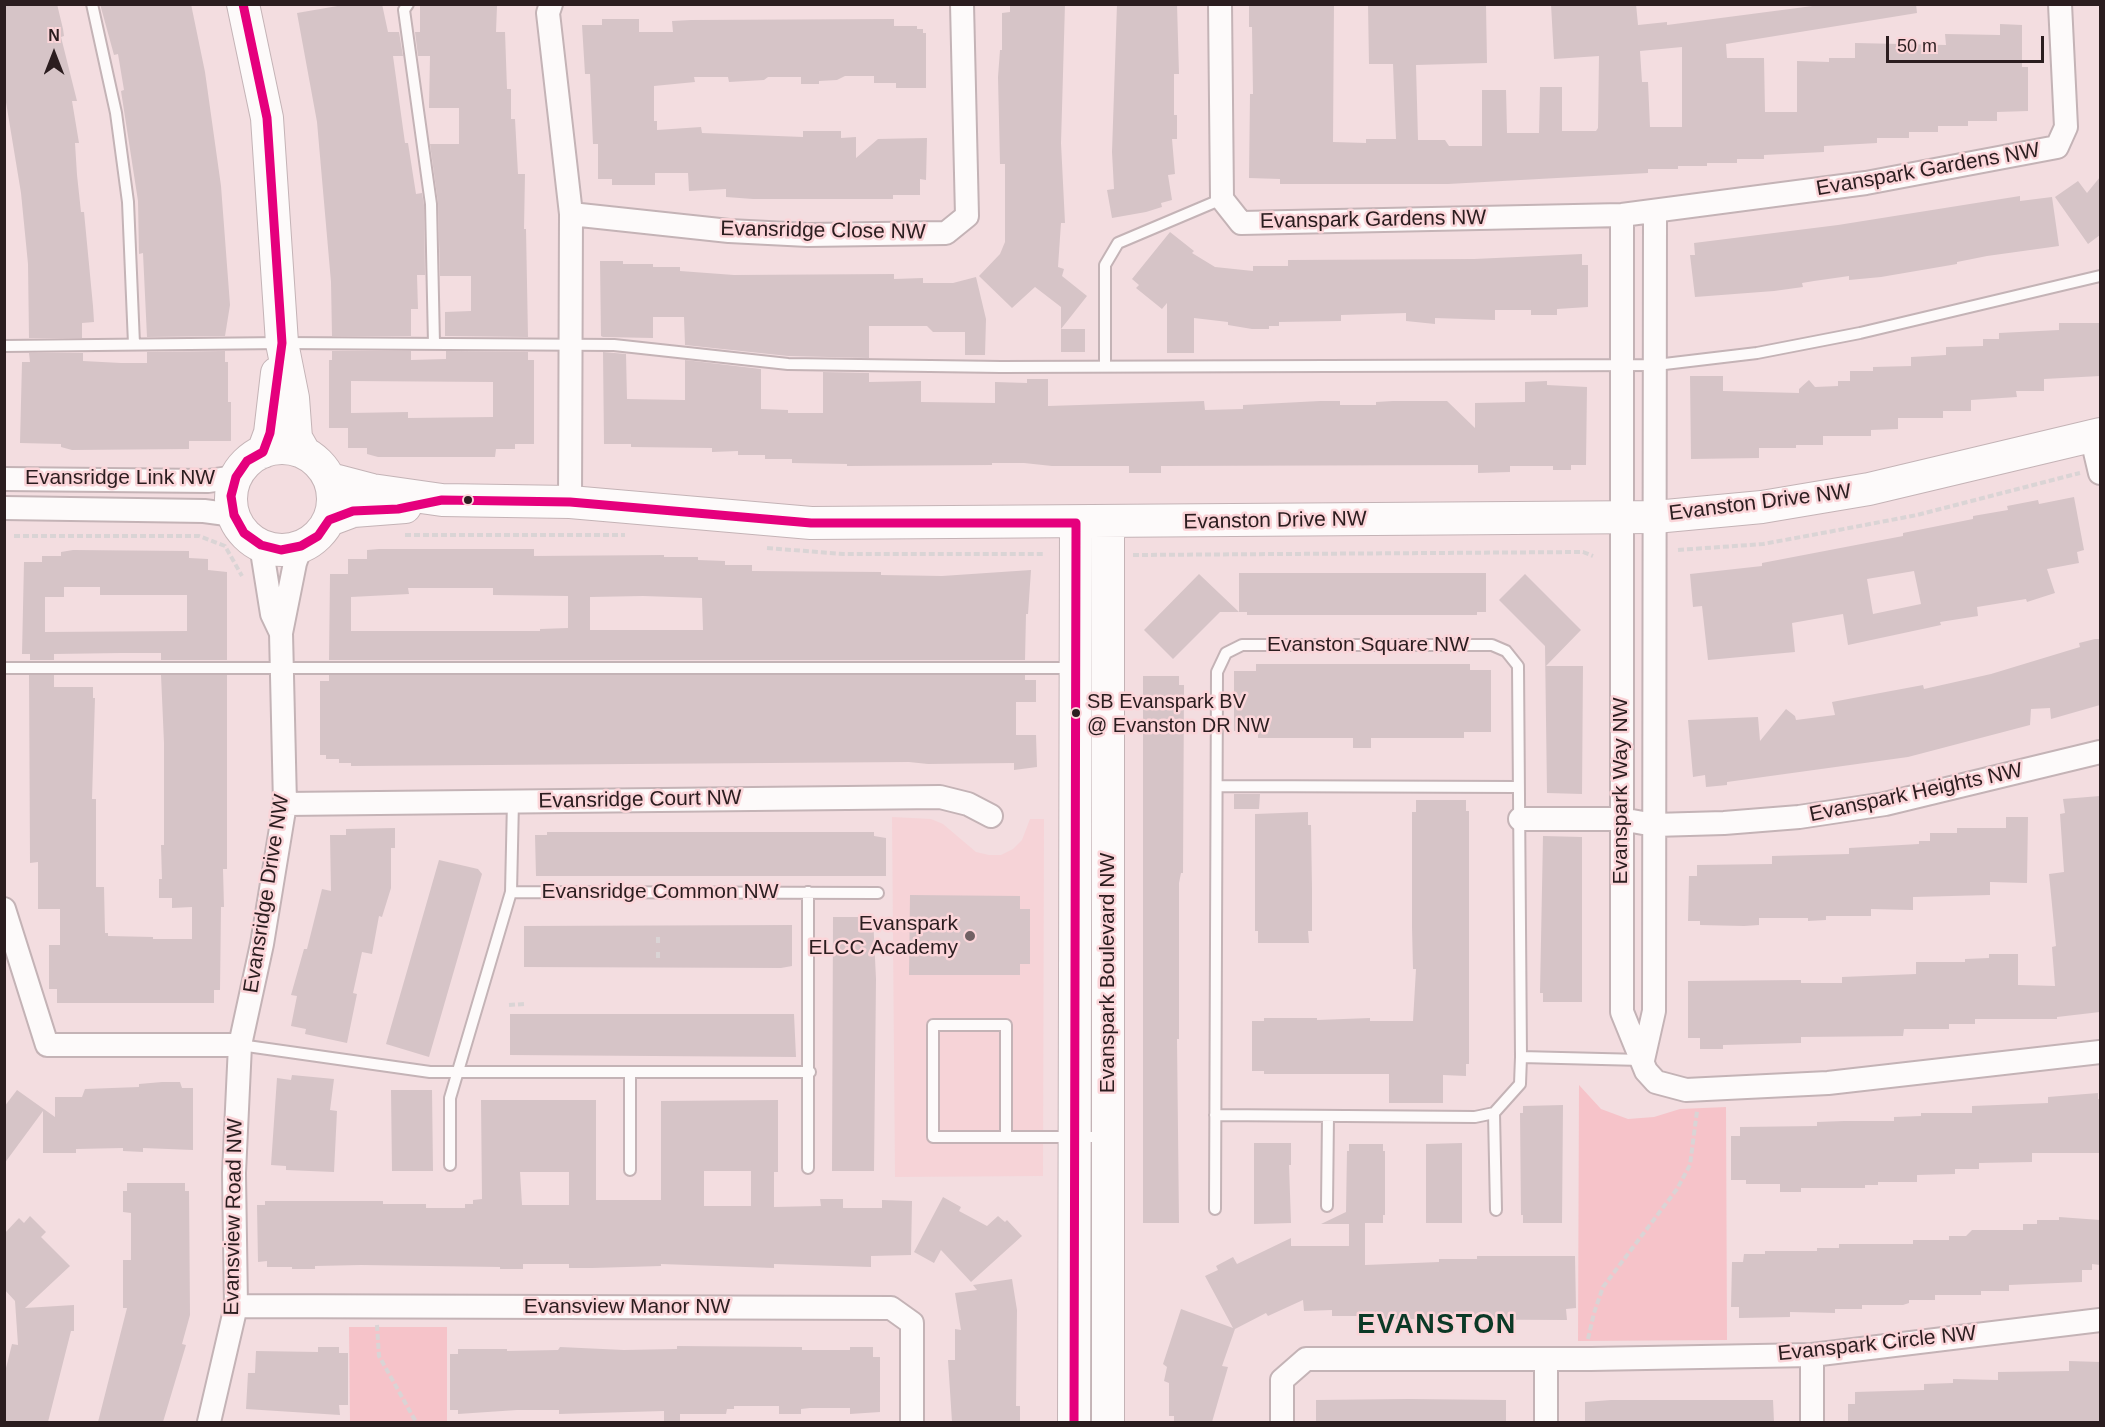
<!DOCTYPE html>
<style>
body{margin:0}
#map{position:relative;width:2105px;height:1427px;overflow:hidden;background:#f3dde0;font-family:Arial,sans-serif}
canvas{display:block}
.frame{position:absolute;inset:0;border:6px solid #2b1d1f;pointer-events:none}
.north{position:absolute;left:24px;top:24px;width:60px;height:60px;-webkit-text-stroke:4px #fbd5d9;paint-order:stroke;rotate:0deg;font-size:16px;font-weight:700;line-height:24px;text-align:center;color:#2b1d1f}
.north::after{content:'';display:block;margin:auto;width:21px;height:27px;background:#2b1d1f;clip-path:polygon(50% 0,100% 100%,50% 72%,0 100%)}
.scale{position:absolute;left:1886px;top:36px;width:158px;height:27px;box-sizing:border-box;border:3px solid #2b1d1f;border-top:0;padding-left:8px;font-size:18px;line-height:21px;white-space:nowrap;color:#2b1d1f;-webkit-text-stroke:4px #fbd5d9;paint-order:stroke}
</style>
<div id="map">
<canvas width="2105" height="1427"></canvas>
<div class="frame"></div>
<div class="north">N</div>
<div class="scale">50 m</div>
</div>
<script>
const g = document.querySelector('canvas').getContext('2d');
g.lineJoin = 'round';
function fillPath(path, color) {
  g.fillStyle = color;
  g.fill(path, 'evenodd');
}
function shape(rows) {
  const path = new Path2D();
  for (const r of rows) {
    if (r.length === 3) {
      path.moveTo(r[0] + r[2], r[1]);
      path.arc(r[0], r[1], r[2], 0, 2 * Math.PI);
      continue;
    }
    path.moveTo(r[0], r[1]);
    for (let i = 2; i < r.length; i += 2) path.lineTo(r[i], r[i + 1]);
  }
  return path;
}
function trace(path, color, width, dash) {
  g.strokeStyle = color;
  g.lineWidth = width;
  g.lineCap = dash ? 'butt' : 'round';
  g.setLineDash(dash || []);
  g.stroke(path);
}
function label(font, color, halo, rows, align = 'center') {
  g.font = font + ' Arial,sans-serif';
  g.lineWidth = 5;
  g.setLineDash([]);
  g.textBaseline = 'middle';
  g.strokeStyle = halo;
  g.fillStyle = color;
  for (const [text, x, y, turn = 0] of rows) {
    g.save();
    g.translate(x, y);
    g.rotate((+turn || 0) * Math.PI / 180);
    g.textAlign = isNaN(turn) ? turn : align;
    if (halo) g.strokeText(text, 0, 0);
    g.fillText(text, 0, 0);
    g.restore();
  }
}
fillPath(shape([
 [892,817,931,819,943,824,976,852,989,855,1001,855,1013,849,1022,840,1030,819,1044,819,1043,1176,895,1177]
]), '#f6d3d7');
fillPath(shape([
 [1579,1085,1601,1109,1628,1119,1654,1117,1680,1109,1726,1107,1727,1340,1578,1341],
 [349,1327,447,1327,447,1422,350,1422]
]), '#f6c3c9');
fillPath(shape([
 [4,4,57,4,63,29,64,36,61,37,77,101,72,101,79,143,75,143,77,175,81,212,84,212,93,306,94,322,82,323,82,338,29,338,28,264,21,193,4,90],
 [100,4,191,4,205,72,221,186,230,305,225,336,147,337,143,253,139,254,138,201,121,91,124,90,118,54,114,55],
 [349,4,382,4,388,32,399,32,403,56,393,56,405,143,408,143,416,194,422,193,424,205,425,275,417,275,418,309,411,309,411,336,332,336,331,282,317,122,297,13],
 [1010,4,1065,4,1061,143,1065,223,1061,223,1058,267,1064,269,1062,276,1087,296,1061,329,1061,307,1035,287,1012,308,979,276,1000,254,1005,242,1005,164,1000,164,998,77,1000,50,1002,50,1002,13,1010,12],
 [1117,4,1177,4,1179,74,1174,74,1174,115,1177,115,1177,139,1172,139,1175,174,1168,175,1172,200,1161,203,1162,207,1146,212,1112,218,1107,190,1114,189,1112,152],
 [1249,4,1334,4,1333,142,1366,143,1366,139,1396,139,1393,64,1369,64,1368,4,1486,4,1487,63,1416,65,1418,140,1445,140,1449,146,1482,146,1482,90,1506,90,1507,133,1539,133,1540,87,1562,87,1562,131,1596,131,1598,128,1599,56,1554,59,1551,4,1636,4,1638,25,1667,22,1667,25,1828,4,1916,4,1917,13,1726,44,1727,58,1764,58,1765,112,1797,112,1797,61,1829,62,1829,58,1855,58,1855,43,1946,45,1945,34,2000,35,2000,24,2022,25,2022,67,2028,67,2028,111,1997,112,1997,121,1968,121,1968,126,1938,126,1938,132,1909,132,1909,138,1877,138,1877,143,1824,146,1824,152,1764,155,1764,159,1737,159,1737,163,1707,163,1707,166,1678,166,1678,169,1648,169,1648,173,1448,184,1280,184,1280,179,1249,178,1250,94,1253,94,1252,27,1249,27],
 [1682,47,1682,127,1650,127,1648,82,1642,82,1640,51],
 [486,5,497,6,496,32,505,32,507,89,511,89,511,119,515,119,518,174,525,174,524,229,526,229,528,337,445,336,445,312,471,311,471,276,440,276,438,203,430,144,459,144,459,108,429,108,430,56,418,56,415,32,420,32,420,6],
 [602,19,639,19,639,32,673,32,672,21,691,20,894,19,894,26,917,26,917,29,923,29,923,33,926,33,926,88,896,88,896,83,874,83,874,76,845,76,837,80,819,81,819,84,801,84,801,77,768,77,764,80,729,82,728,77,694,77,695,82,654,86,654,121,657,121,657,130,701,127,702,133,803,137,803,131,841,131,841,138,856,137,856,158,878,139,927,138,926,180,920,179,920,195,893,195,893,199,753,199,726,197,726,189,689,191,688,173,655,173,655,185,612,185,612,179,598,179,598,144,593,144,590,74,585,74,582,25,602,25],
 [2100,177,2100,235,2088,244,2055,197,2078,181,2087,193],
 [2020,196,2020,201,2052,197,2059,246,1987,256,1957,262,1957,264,1881,277,1849,280,1849,276,1814,281,1802,283,1803,287,1774,291,1695,297,1690,255,1695,255,1694,243,1838,225],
 [1170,232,1194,251,1192,253,1215,267,1253,271,1253,266,1288,266,1288,260,1474,259,1582,254,1582,265,1588,265,1588,307,1557,309,1557,315,1531,315,1531,310,1495,310,1495,320,1435,318,1435,324,1406,321,1406,313,1341,315,1341,321,1279,322,1279,326,1269,326,1269,329,1252,329,1228,325,1228,322,1194,318,1194,353,1167,353,1167,303,1162,309,1136,288,1139,285,1132,279],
 [600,261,623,261,623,264,653,264,653,267,680,267,680,271,734,275,894,274,894,279,923,278,923,283,953,283,976,277,986,319,985,355,965,355,965,332,933,332,927,326,869,326,869,358,788,356,685,345,684,317,653,317,653,338,603,337,601,336],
 [2059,323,2100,323,2100,376,2044,379,2044,391,2016,391,2017,397,1971,400,1971,411,1943,411,1943,418,1898,418,1898,429,1871,430,1871,436,1823,436,1823,445,1796,445,1796,448,1759,448,1759,458,1691,459,1690,376,1723,376,1723,391,1799,393,1799,389,1809,380,1815,387,1838,386,1838,381,1850,381,1850,371,1873,371,1873,367,1911,366,1911,357,1946,355,1946,347,1983,346,1983,339,1999,339,1999,333,2059,330],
 [1061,329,1085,329,1085,352,1061,352],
 [225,351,225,362,228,362,228,402,231,402,231,441,189,441,189,449,72,450,61,447,61,444,20,443,22,362,30,362,29,353,83,353,83,361,121,363,147,363,147,352],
 [332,351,411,351,411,360,446,359,446,351,528,352,528,360,534,360,534,444,515,444,515,449,496,449,495,457,378,457,367,454,367,448,348,448,348,428,329,428,329,360,332,360],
 [351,381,493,382,493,417,408,418,408,412,351,413],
 [603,352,626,354,627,399,685,400,685,360,761,369,761,409,788,410,788,413,823,413,823,372,869,373,869,382,921,381,921,402,995,403,995,382,1027,383,1027,379,1048,379,1048,406,1204,401,1205,410,1243,409,1243,405,1320,401,1340,401,1340,405,1376,405,1376,402,1393,401,1447,401,1475,428,1475,403,1525,402,1525,382,1547,381,1547,385,1587,387,1586,465,1571,465,1571,470,1553,470,1553,466,1510,466,1510,472,1478,473,1478,465,1161,466,1161,473,1129,473,1129,466,1052,466,1024,463,992,463,992,465,847,466,847,464,792,463,792,459,765,459,765,455,738,455,738,451,712,452,712,448,631,447,631,444,604,444],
 [2074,497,2084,550,2077,552,2079,563,2047,569,2055,593,2027,602,2026,599,1977,607,1978,616,1940,622,1941,625,1848,645,1843,614,1792,623,1795,652,1708,660,1702,606,1693,607,1690,574,1762,566,1762,563,1903,536,1903,533,1973,519,1973,516,2008,510,2007,506,2038,500,2039,504],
 [1914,571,1921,604,1873,614,1867,579],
 [379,549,534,549,534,556,664,555,664,557,698,557,698,560,725,561,725,565,752,565,752,571,881,572,881,575,942,576,1031,570,1028,614,1026,614,1025,660,329,660,330,574,348,574,348,559,367,559,367,550],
 [408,588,493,588,493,595,568,596,568,628,540,629,540,631,351,631,351,597,409,594],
 [643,596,702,598,703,630,590,630,590,597],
 [73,550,189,551,189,558,208,559,208,570,227,572,227,660,161,660,161,653,121,653,54,654,54,660,30,660,30,654,22,654,24,562,42,562,42,556,61,556,61,552],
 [64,587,100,587,100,595,187,595,187,631,45,632,45,597,64,597],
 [1239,573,1486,573,1486,612,1477,612,1477,615,1247,615,1247,612,1239,612],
 [1199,574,1239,612,1220,612,1173,659,1144,630],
 [1525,574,1581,630,1546,666,1583,666,1582,794,1547,793,1545,646,1499,600],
 [2095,639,2100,639,2100,705,2051,719,2050,708,2031,709,2030,725,1908,757,1727,782,1727,785,1706,787,1705,775,1693,777,1688,720,1758,717,1760,741,1786,709,1795,716,1796,720,1835,715,1832,702,1923,685,1924,689,1991,674,2080,647,2079,643],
 [1256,664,1470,664,1470,670,1491,670,1491,732,1464,732,1464,738,1371,738,1371,748,1353,748,1353,738,1258,738,1258,731,1234,731,1234,671,1256,671],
 [29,675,54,675,54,687,93,687,93,698,95,698,92,799,96,799,96,887,104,887,105,933,108,933,108,936,153,937,153,939,192,939,192,907,172,908,172,898,159,898,159,879,162,879,161,845,164,845,164,743,161,675,227,675,227,869,223,869,224,907,221,907,220,990,214,990,214,1003,57,1003,57,989,49,989,49,945,60,945,60,909,38,909,38,862,30,863],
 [329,675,1025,675,1025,680,1036,680,1036,702,1016,702,1016,735,1036,735,1037,767,1014,770,1014,763,928,764,909,762,351,766,351,763,339,763,339,759,326,759,326,755,320,755,320,681,329,681],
 [1143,676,1179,676,1179,685,1184,685,1183,873,1181,873,1179,883,1179,1039,1177,1039,1179,1223,1143,1223],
 [1234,794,1260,794,1259,809,1234,809],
 [2100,796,2100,1012,2057,1017,2057,1019,1975,1019,1975,1024,1949,1024,1949,1029,1904,1029,1903,1036,1801,1037,1801,1043,1723,1045,1723,1049,1700,1049,1700,1038,1688,1038,1688,981,1801,980,1801,983,1842,983,1842,977,1916,974,1916,962,1965,962,1965,959,1989,958,1989,954,2018,954,2018,985,2055,986,2052,947,2056,946,2049,874,2064,872,2060,814,2065,813,2063,799],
 [1416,800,1466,800,1466,811,1469,811,1469,1064,1466,1064,1466,1076,1443,1075,1443,1103,1389,1103,1389,1074,1264,1074,1264,1071,1252,1071,1252,1021,1264,1021,1264,1018,1317,1018,1317,1020,1370,1018,1370,1021,1413,1021,1416,969,1413,969,1412,927,1412,812,1416,812],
 [1308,812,1308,825,1311,825,1312,889,1312,931,1308,931,1309,943,1258,943,1258,931,1255,931,1255,814],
 [2006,817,2028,817,2027,883,1990,882,1990,895,1913,897,1913,910,1871,909,1871,916,1826,916,1826,920,1808,921,1808,918,1759,918,1759,925,1744,926,1700,925,1700,921,1688,921,1689,876,1697,876,1697,865,1772,864,1772,856,1849,854,1849,848,1919,844,1919,841,1930,841,1930,833,1957,833,1957,828,2006,828],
 [395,828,395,848,391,848,391,888,382,917,379,916,372,954,362,952,353,993,357,994,347,1043,305,1034,306,1029,291,1026,297,996,291,995,304,949,307,949,322,889,331,891,330,835,346,835,346,829],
 [547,832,874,832,874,836,886,838,886,876,536,876,535,835,547,835],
 [1543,836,1582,837,1582,1002,1543,1002,1543,993,1540,993],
 [439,860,478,869,482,874,429,1057,386,1044],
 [910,895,1020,896,1020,909,1030,909,1030,964,1020,964,1020,975,909,975],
 [833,917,873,917,876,979,874,1171,832,1171],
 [792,925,792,966,781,968,524,967,524,926],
 [510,1014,794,1014,796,1057,510,1055],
 [292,1075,334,1079,330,1110,337,1111,334,1172,286,1170,286,1166,271,1165,277,1078,291,1080],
 [162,1082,180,1082,182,1088,193,1088,193,1150,143,1148,143,1152,123,1151,123,1148,76,1149,76,1153,43,1153,43,1111,4,1164,4,1107,17,1090,55,1117,55,1097,82,1097,85,1089,139,1087,139,1084],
 [391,1090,432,1090,433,1171,392,1171],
 [2098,1093,2098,1099,2100,1099,2100,1153,2032,1153,2032,1162,1979,1163,1979,1169,1955,1169,1955,1174,1917,1175,1917,1182,1878,1182,1878,1185,1865,1185,1865,1188,1801,1188,1801,1192,1780,1192,1780,1184,1746,1184,1746,1180,1731,1180,1731,1136,1740,1136,1740,1127,1817,1126,1817,1122,1844,1121,1894,1121,1894,1117,1921,1116,1921,1113,1972,1113,1972,1106,2048,1103,2048,1097],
 [481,1100,596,1100,596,1200,661,1200,661,1101,778,1100,778,1172,774,1172,774,1207,821,1206,820,1199,843,1199,843,1208,882,1208,882,1200,912,1201,911,1255,871,1256,871,1267,774,1264,774,1268,661,1264,661,1266,592,1268,569,1268,569,1264,523,1264,523,1269,500,1269,500,1267,361,1265,315,1266,315,1269,292,1269,292,1267,267,1267,267,1261,258,1262,257,1205,265,1205,265,1201,383,1201,383,1204,426,1204,426,1208,465,1208,465,1204,473,1204,473,1200,482,1199],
 [704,1171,751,1171,751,1206,704,1206],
 [520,1172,569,1172,569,1205,522,1205],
 [1563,1105,1562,1223,1523,1223,1523,1215,1521,1215,1520,1113,1523,1113,1523,1106],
 [1254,1143,1291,1143,1291,1165,1289,1165,1291,1223,1254,1224],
 [1462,1143,1462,1223,1426,1223,1426,1144],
 [1349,1144,1383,1144,1383,1151,1385,1151,1385,1215,1383,1215,1383,1223,1365,1223,1365,1265,1439,1262,1439,1259,1477,1259,1477,1256,1575,1256,1576,1308,1566,1309,1567,1320,1377,1319,1377,1316,1332,1316,1332,1310,1304,1311,1303,1300,1268,1316,1266,1313,1235,1329,1222,1366,1228,1367,1212,1422,1174,1422,1174,1416,1169,1416,1169,1383,1164,1381,1167,1367,1163,1364,1181,1309,1233,1328,1205,1276,1218,1270,1216,1266,1233,1257,1237,1264,1291,1238,1291,1246,1349,1246,1349,1224,1321,1224,1346,1212,1347,1151,1349,1151],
 [127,1183,185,1183,185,1191,189,1191,190,1315,182,1344,186,1345,163,1422,98,1422,127,1308,123,1308,123,1260,131,1260,131,1213,123,1212,123,1191,127,1191],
 [943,1197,961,1207,959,1211,987,1226,998,1216,1005,1222,1007,1220,1022,1236,971,1282,941,1250,934,1263,914,1252],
 [30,1216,46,1232,41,1237,70,1266,25,1308,74,1305,74,1331,71,1331,48,1422,4,1422,4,1376,12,1344,18,1345,15,1301,4,1289,4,1234,19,1218,24,1223],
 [2059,1217,2100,1220,2100,1265,2092,1264,2092,1270,2082,1270,2082,1282,2009,1285,2009,1291,1981,1291,1981,1295,1935,1295,1935,1300,1909,1300,1909,1303,1903,1305,1862,1305,1862,1309,1835,1309,1835,1313,1790,1312,1790,1317,1739,1318,1739,1307,1731,1307,1732,1262,1743,1262,1744,1254,1765,1254,1765,1251,1817,1251,1817,1248,1839,1248,1839,1244,1913,1244,1913,1240,1949,1240,1949,1236,1966,1236,1972,1230,2023,1230,2023,1224,2037,1224,2037,1220,2059,1220],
 [1012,1279,1017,1310,1016,1406,1020,1406,1020,1422,952,1422,948,1360,955,1360,955,1329,961,1330,955,1293,977,1290,973,1285],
 [677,1346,802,1347,802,1350,850,1350,850,1347,873,1347,873,1357,880,1357,880,1412,850,1414,850,1408,810,1408,801,1409,801,1414,779,1414,779,1406,734,1406,734,1409,727,1409,726,1414,680,1414,680,1422,664,1422,664,1411,559,1414,559,1410,517,1410,458,1414,458,1410,450,1410,450,1354,458,1354,458,1349,507,1349,507,1351,558,1350,560,1347,624,1350,677,1349],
 [318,1347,339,1347,339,1353,348,1353,348,1405,339,1405,340,1415,246,1409,248,1373,255,1373,256,1351,318,1352],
 [2069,1361,2100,1362,2100,1422,1848,1422,1848,1404,1855,1404,1855,1392,1924,1390,1924,1384,1953,1383,1953,1379,1998,1380,1998,1372,2069,1371],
 [1408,1399,1506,1400,1506,1422,1316,1422,1316,1400],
 [1611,1400,1773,1400,1774,1422,1585,1422,1585,1402]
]), '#d6c4c7');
const lane = shape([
 [92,4,116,113,128,202,134,344],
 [408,4,404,10,431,204,434,344],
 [4,346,282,343,614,345,788,364,1001,367,1656,365,1757,353,1860,333,2100,276],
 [1105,366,1105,265,1118,243,1222,199],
 [4,668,1072,668],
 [1217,786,1518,787],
 [511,892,878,893],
 [240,1045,430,1072,810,1072],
 [630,1072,630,1170],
 [1494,1113,1496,1210],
 [1215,1115,1475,1117,1494,1113,1520,1084,1521,1057,1642,1060],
 [1006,1137,1006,1025,933,1025,933,1137,1107,1137],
 [450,1165,450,1098,511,892,513,801],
 [808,1168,808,892],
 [1327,1206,1328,1116],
 [1215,1209,1217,672,1226,653,1242,645,1492,645,1506,651,1518,666,1521,1057]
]);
const street = shape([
 [551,4,548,13,571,214,570,502],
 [1220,4,1222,199,1241,223,1622,215,1866,183,2057,147,2066,127,2060,4],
 [571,214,729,231,808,235,946,233,967,216,962,4],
 [1622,215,1622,1012,1646,1071,1656,1082,1686,1090,1828,1083,2100,1052],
 [2091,435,2100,473],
 [4,479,208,481,236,477],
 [4,508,204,511,234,515],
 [261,545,272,614,281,633],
 [285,804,940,797,968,804,991,816],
 [1520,819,1621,819,1654,825,1724,823,1799,817,1885,804,2100,752],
 [4,909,47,1045,240,1045],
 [1643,1060,1654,1011,1655,211],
 [236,1306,891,1308,912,1323,912,1422],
 [1546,1359,1546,1422],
 [209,1422,236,1306,234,1173,240,1045,262,944,285,804,281,633,295,563,301,546],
 [1282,1422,1282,1380,1306,1359,1591,1359,1812,1355,2100,1320],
 [1812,1422,1812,1355]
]);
const secondary = shape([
 [243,4,267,118,282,343,293,398,296,438,304,452],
 [282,499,51],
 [263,452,270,433,277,373],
 [330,479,372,490,442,500,570,502,811,523,1655,517,1762,507,1869,489,2100,434],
 [329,520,353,511,405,507],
 [1074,1422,1076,523],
 [1108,1422,1108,523]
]);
trace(lane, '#c4b3b6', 14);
trace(street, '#c4b3b6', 26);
trace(secondary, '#c4b3b6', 34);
trace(shape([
 [405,535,625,535],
 [14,536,199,536,225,546,242,576],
 [767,548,843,554,1043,554],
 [1678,550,1763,544,1828,532,1917,515,2080,473],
 [1133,555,1583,552,1593,556],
 [658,937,658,944],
 [658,952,658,960],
 [509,1005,524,1004],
 [377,1325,379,1356,416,1422],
 [1588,1339,1594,1313,1603,1287,1677,1189,1690,1165,1697,1111]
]), '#dad4d5', 4, [6, 3]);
trace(lane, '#fdfafa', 10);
trace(street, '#fdfafa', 22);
trace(secondary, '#fdfafa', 32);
trace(shape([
 [243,4,267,118,282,343,270,433,263,452,247,461,236,477,231,496,234,515,244,533,261,545,281,550,301,546,318,536,329,520,353,511,398,509,442,500,570,502,811,523,1076,523,1074,1422]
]), '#e5007d', 9);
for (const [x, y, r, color] of [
 [468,500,5,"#2b1d1f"],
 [1076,713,5,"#2b1d1f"],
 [970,936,6,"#716063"]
]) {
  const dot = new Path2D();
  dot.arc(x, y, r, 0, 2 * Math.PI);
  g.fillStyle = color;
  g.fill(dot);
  trace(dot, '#fbd5d9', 2);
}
label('20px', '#2b1d1f', '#fbd5d9', [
 ["SB Evanspark BV",1087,702],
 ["@ Evanston DR NW",1087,726]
], 'left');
label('21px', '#2b1d1f', '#fbd5d9', [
 ["Evanspark Gardens NW",1928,170,-10],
 ["Evanspark Gardens NW",1373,220,-1],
 ["Evansridge Close NW",823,231,1],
 ["Evansridge Link NW",120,478],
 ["Evanston Drive NW",1760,503,-7],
 ["Evanston Drive NW",1275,521,-1],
 ["Evanston Square NW",1368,645],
 ["Evanspark Way NW",1621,791,-90],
 ["Evanspark Heights NW",1916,793,-12],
 ["Evansridge Court NW",640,800,-1],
 ["Evansridge Common NW",660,892],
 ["Evansridge Drive NW",267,894,-81],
 ["Evanspark Boulevard NW",1108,973,-90],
 ["Evansview Road NW",234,1217,-89],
 ["Evansview Manor NW",627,1307],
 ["Evanspark Circle NW",1877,1344,-6]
]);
label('21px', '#2b1d1f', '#fbd5d9', [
 ["Evanspark",958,924],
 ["ELCC Academy",958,948]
], 'right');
g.letterSpacing = '1.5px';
label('bold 27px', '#0b3926', '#fbd5d9', [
 ["EVANSTON",1437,1326]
]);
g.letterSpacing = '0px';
</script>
